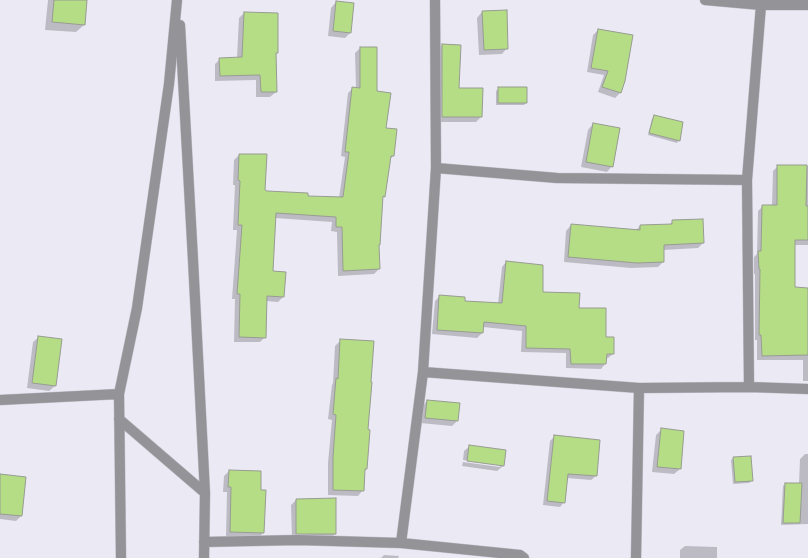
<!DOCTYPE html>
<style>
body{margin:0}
canvas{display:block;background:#ebe9f4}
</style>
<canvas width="808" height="558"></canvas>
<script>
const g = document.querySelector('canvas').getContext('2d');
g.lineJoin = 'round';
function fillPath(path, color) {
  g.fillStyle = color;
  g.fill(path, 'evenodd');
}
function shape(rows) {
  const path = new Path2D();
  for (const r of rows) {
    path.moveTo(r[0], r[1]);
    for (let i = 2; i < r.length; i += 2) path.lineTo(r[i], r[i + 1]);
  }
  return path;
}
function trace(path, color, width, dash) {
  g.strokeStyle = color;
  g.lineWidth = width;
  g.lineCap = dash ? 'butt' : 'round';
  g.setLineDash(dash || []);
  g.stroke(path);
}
fillPath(shape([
 [48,0,86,0,84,25,76,32,45,30],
 [336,2,350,33,345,38,328,36,331,8],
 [482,12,507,48,502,54,479,55,477,18],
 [244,13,277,53,275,55,276,92,270,97,256,97,256,80,215,81,215,64,220,59,237,58,239,18],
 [598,30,624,80,620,93,615,98,598,92,604,75,587,72,593,35],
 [442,45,458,89,481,117,476,122,437,122,437,50],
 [360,48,376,91,385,128,393,156,390,159,384,196,382,198,378,246,379,269,374,274,338,276,337,232,331,231,332,222,275,218,272,272,285,273,283,297,278,302,266,301,265,337,260,342,234,342,235,299,232,299,237,230,233,230,235,185,233,185,234,160,239,155,266,192,307,197,339,198,345,157,341,156,348,93,353,88,356,88,355,53],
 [499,88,526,88,526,103,524,105,496,105,496,91],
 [654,116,679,140,677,143,648,135,652,119],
 [593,124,612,166,607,172,581,167,588,130],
 [778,166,808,166,808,245,794,245,794,299,808,299,808,381,803,381,803,360,757,360,757,340,755,340,755,274,754,274,754,257,757,254,758,211,763,206,772,206,773,171],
 [673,221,703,243,698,248,663,250,663,262,658,267,631,268,564,262,566,231,571,225,635,231,640,226,669,225],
 [506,262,542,293,578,309,605,338,613,354,608,358,606,358,605,364,601,369,566,368,566,353,521,352,522,331,483,327,482,333,477,338,432,334,435,301,440,296,464,301,498,304,502,267],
 [39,337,61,340,55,386,49,391,27,388,33,342],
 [341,340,367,430,366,469,364,471,363,490,358,496,328,495,328,463,332,420,328,419,332,385,333,383,335,346],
 [427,401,458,420,452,426,420,423,422,406],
 [661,430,680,469,674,474,652,472,656,435],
 [554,437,596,476,591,480,567,478,564,502,560,507,543,505,550,441],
 [470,446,503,466,497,471,462,466,463,462,500,467,500,465,463,460,464,451],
 [805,454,808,454,808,524,781,525,783,486,785,484,799,484,800,459],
 [734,458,752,480,749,483,733,484,731,460],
 [229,471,260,491,263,533,258,538,226,537,227,492,223,492,224,476],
 [0,476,21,516,16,521,0,519],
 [296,500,335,534,330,539,292,538,291,505],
 [685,546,717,547,717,558,680,558,680,550],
 [384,555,399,556,398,558,381,558]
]), '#0003');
const building = shape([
 [54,0,87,0,85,25,52,22,54,0],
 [336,1,354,3,351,33,333,31,336,1],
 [507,10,508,49,484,50,482,11,507,10],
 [244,12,278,13,278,53,276,53,277,92,261,92,260,75,220,76,219,58,242,57,244,12],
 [598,29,633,35,625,81,621,93,602,87,608,71,591,68,598,29],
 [442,44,461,45,459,88,483,88,482,117,442,117,442,44],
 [360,47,377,47,377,91,391,93,386,128,397,129,394,156,391,156,385,197,383,196,380,245,379,245,380,269,343,271,342,227,336,227,336,217,276,213,273,271,286,272,284,297,267,296,266,338,239,337,240,294,237,294,242,225,238,225,240,181,238,180,239,154,267,154,265,190,267,191,308,193,308,196,343,197,349,152,345,152,352,87,360,88,360,47],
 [498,87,527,87,527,103,498,103,498,87],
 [654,115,683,122,680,141,649,133,654,115],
 [593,123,620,128,613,167,586,162,593,123],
 [777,165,807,165,806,206,808,206,808,240,795,240,795,287,808,288,808,355,762,356,761,335,759,335,760,269,759,269,758,251,761,251,762,205,777,205,777,165],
 [703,219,704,243,664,245,664,262,637,263,568,257,571,224,640,230,640,225,672,224,672,220,703,219],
 [506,261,543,265,543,292,580,293,579,308,606,308,606,337,614,337,614,354,607,354,606,364,571,364,570,349,526,348,526,326,484,322,483,333,437,330,439,295,465,297,465,301,502,303,506,261],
 [38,336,62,339,56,386,32,383,38,336],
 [340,339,374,341,371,382,372,382,368,429,370,430,367,469,365,469,364,491,333,490,333,457,336,415,333,414,336,378,338,379,340,339],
 [427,400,460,403,458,421,425,418,427,400],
 [661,428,684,431,681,469,657,467,661,428],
 [554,435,600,440,597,476,568,474,565,503,547,501,554,435],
 [469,445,506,450,504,466,467,461,469,445],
 [751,456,753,481,735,482,733,457,751,456],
 [229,470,261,471,261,490,266,490,264,533,230,532,231,487,228,487,229,470],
 [0,474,26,477,22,516,0,514,0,474],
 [785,483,802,483,800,523,783,523,785,483],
 [336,498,336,534,296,534,296,499,336,498]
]);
fillPath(building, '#b5dd85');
trace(building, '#979c92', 1);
const minor = shape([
 [705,0,761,5,808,5],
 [180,25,193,260,205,493,204,558],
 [436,168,557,178,747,180],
 [423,372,639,388,749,387,808,389],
 [749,387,747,180,761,5],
 [0,400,119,394],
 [119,419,205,493],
 [204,542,298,540,401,543,520,555,524,558],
 [401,543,423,372,436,168,435,0],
 [121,558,119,394,137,308,169,84,177,0],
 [636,558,639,388]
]);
trace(minor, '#c6c4ce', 11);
trace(minor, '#949398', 10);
</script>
